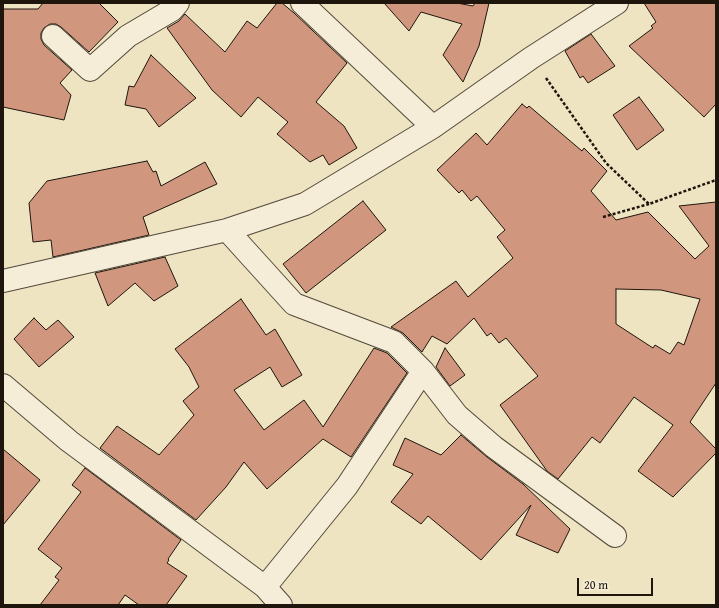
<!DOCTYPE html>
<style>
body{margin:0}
#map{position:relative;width:719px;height:608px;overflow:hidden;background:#efe4c2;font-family:"Gentium Book Plus",serif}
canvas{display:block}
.frame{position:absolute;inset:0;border:4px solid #1e150d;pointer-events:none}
.scale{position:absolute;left:577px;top:578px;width:76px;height:18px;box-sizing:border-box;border:2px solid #1e150d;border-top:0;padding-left:5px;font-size:12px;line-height:14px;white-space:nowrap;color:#1e150d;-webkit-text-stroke:3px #f5edd7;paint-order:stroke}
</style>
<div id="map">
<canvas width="719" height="608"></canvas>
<div class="frame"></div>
<div class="scale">20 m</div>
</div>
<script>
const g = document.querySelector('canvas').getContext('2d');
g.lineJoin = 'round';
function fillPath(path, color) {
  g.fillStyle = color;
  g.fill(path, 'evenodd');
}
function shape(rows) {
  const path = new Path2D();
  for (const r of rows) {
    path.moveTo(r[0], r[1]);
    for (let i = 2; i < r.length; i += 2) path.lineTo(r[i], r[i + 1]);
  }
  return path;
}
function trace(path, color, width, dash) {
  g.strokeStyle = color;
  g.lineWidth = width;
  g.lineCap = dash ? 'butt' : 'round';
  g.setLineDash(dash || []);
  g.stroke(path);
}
const building = shape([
 [43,3,99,3,118,22,89,52,61,27,56,24,50,24,44,28,41,33,41,39,44,45,72,70,60,83,71,95,64,120,3,107,3,9,38,9,43,3],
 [277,3,282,3,294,13,347,63,316,102,344,126,357,148,329,165,323,155,310,162,277,134,288,122,258,97,241,117,212,90,167,28,179,21,185,14,225,52,247,21,257,28,277,3],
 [384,3,457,3,473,6,475,3,489,3,479,46,463,82,443,55,462,24,421,12,409,31,384,3],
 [644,3,716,3,716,104,704,117,629,46,653,28,651,26,656,22,644,3],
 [591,34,615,66,588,83,583,76,580,78,565,51,591,34],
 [151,55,196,98,159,127,146,109,125,105,129,86,134,87,151,55],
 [639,97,664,130,637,150,613,115,639,97],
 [522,104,527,108,529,106,582,151,584,148,607,171,591,191,616,220,648,212,695,259,709,246,679,206,716,202,716,383,690,422,716,449,716,453,673,497,638,471,673,425,634,397,600,443,592,437,558,479,547,471,500,405,538,376,506,338,499,343,491,333,487,336,474,318,447,344,432,336,422,352,403,333,391,327,456,281,468,297,513,258,497,237,505,230,477,196,471,201,462,190,459,193,437,170,476,133,487,145,522,104],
 [616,289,661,290,700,299,684,345,678,342,670,354,655,345,653,348,616,324,616,289],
 [147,161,153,172,156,171,161,186,205,162,217,184,143,217,149,235,53,257,51,240,33,242,29,203,47,181,147,161],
 [363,201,386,230,306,293,283,264,363,201],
 [165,257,178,286,154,301,135,283,108,306,95,273,165,257],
 [241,299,266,335,275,329,302,375,282,387,270,367,234,390,264,430,304,400,323,427,374,348,387,353,407,373,351,457,323,439,267,489,244,462,226,487,196,520,100,448,117,426,159,455,194,415,183,401,199,387,189,367,175,349,241,299],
 [34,318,46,330,58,320,74,337,39,367,14,339,34,318],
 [445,348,465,375,450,386,436,367,445,348],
 [461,435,487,457,523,484,570,529,558,553,516,535,531,505,481,560,428,516,421,524,391,502,413,474,393,465,405,438,441,455,461,435],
 [3,449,40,480,3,525,3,449],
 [85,468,181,540,168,559,169,560,167,563,187,576,166,605,139,605,125,595,118,605,40,605,59,580,55,577,62,568,38,549,81,492,72,485,85,468]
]);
fillPath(building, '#d1977e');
trace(building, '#1e150d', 1);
const minor = shape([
 [302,3,433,127],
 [53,36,90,70,128,36,172,10,178,3],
 [227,230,294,304,394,342,423,371,457,415,494,447,615,536],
 [3,281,227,230,305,204,433,127,531,58,617,3],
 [3,385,69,441,265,587,281,605],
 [265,587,347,486,423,371]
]);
trace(minor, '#52493a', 24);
trace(shape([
 [546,78,606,163,649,204,716,180],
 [603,217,649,204]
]), '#1e150d', 2.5, [3, 2]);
trace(minor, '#f5edd7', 22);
</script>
